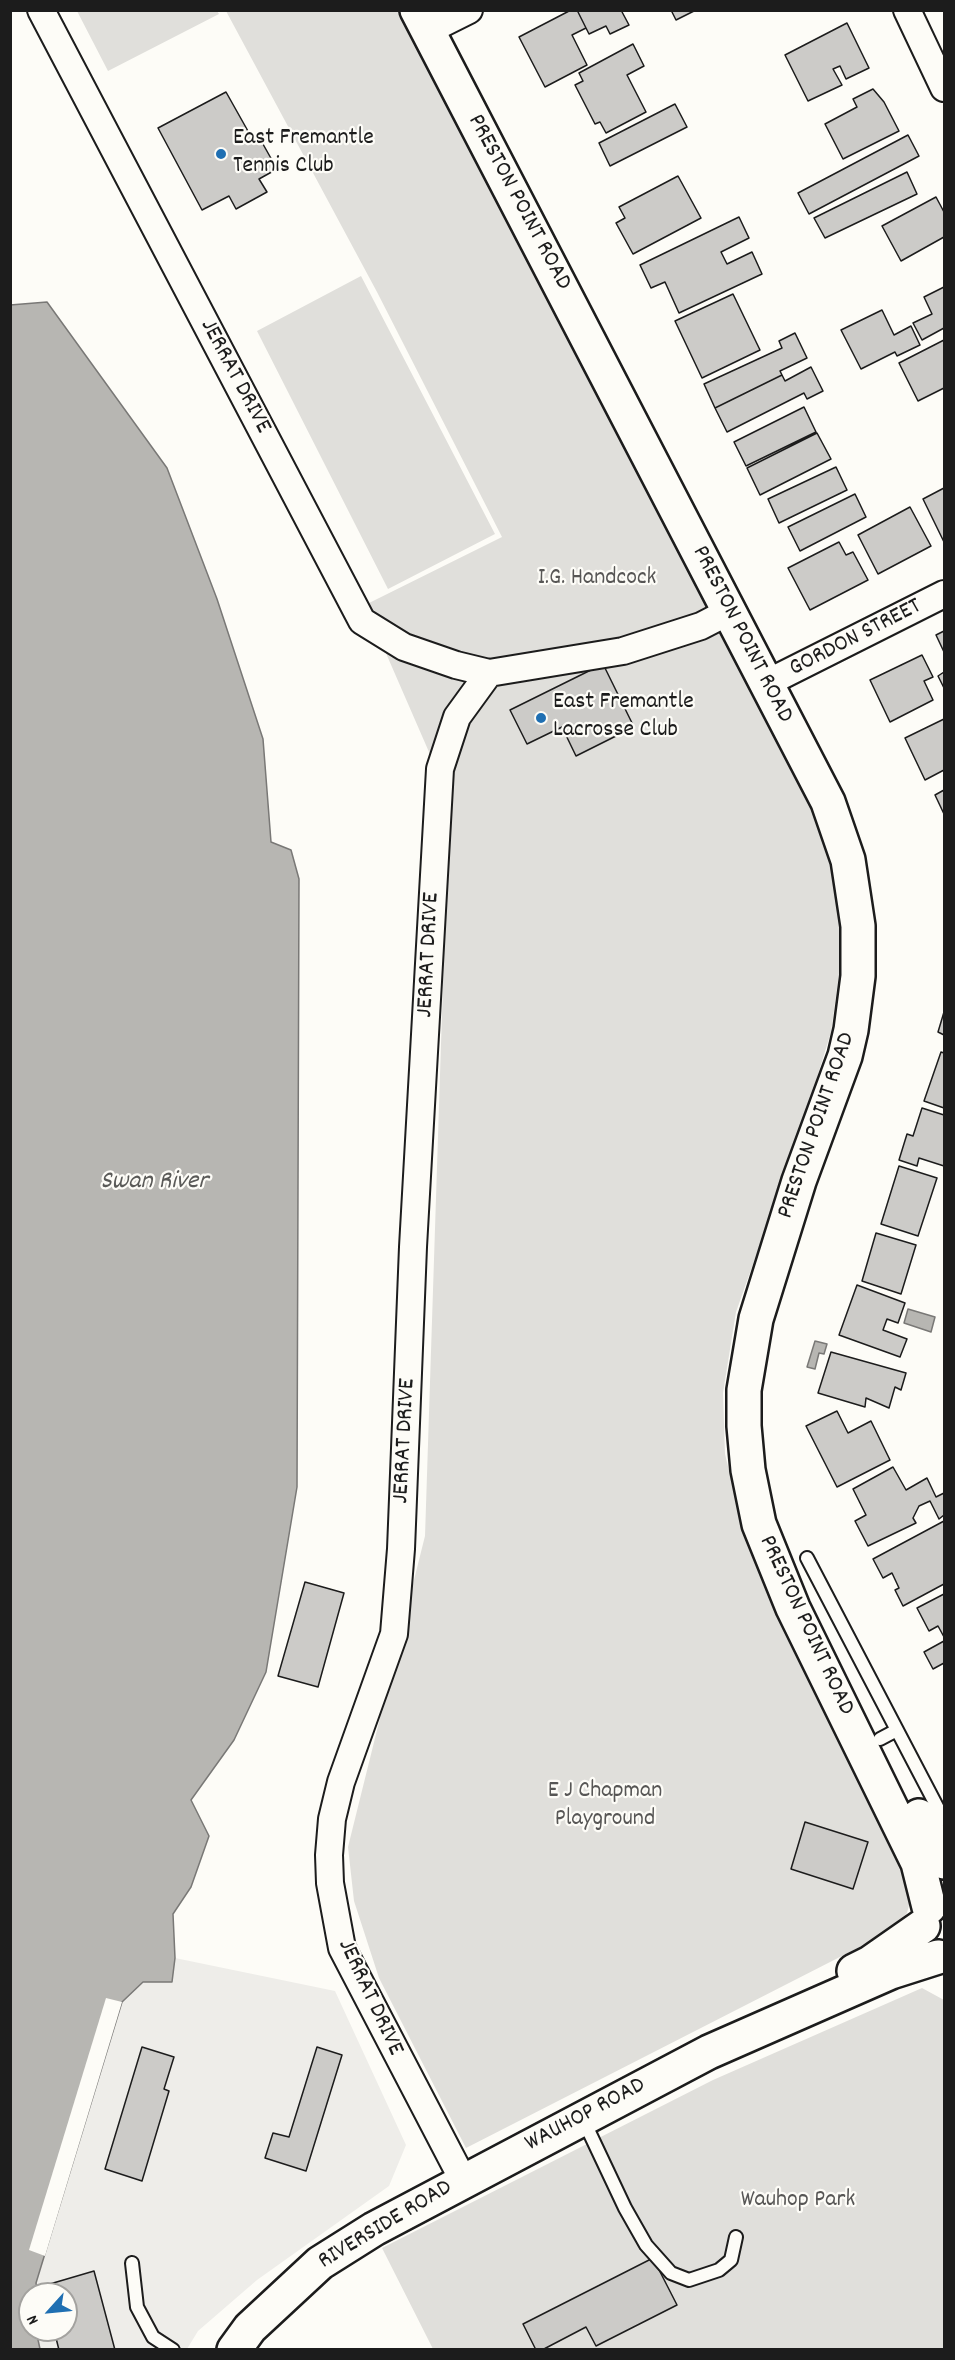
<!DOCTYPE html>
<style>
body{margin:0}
#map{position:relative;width:955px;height:2360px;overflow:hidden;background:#fdfcf7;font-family:Dekko,sans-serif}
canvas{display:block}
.frame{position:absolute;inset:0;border:12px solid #1c1c1c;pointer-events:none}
.north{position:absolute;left:18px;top:2282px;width:60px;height:60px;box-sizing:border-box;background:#fdfcf7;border:2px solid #a3a29f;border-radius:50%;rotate:243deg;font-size:16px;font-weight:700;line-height:24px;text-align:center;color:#1c1c1c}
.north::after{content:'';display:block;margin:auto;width:21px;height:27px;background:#1f6fb2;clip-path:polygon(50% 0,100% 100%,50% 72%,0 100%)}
</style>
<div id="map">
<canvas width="955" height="2360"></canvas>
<div class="frame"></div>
<div class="north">N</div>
</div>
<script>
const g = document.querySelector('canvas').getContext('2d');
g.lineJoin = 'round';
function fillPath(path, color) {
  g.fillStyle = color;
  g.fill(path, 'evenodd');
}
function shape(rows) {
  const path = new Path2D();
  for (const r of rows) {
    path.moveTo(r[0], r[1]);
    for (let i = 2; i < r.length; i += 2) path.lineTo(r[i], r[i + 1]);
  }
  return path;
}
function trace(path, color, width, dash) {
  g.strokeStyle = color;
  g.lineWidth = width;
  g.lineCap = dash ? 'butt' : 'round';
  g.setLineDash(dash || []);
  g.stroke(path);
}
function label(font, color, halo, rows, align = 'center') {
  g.font = font + ' Dekko,sans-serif';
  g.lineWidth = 4.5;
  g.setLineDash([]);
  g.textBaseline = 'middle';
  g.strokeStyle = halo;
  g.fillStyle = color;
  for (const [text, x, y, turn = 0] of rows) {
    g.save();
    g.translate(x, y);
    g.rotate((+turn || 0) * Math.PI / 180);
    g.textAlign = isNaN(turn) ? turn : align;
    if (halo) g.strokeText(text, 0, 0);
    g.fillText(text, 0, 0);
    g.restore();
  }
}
fillPath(shape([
 [175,1958,335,1991,406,2145,389,2186,257,2280,198,2331,187,2349,40,2349,37,2335,40,2330,66,2330,66,2294,38,2294,36,2283,122,2002,143,1982,172,1982]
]), '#eeede9');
fillPath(shape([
 [217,11,219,14,108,71,77,11],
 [226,11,398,11,798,772,821,826,835,882,842,952,831,1032,804,1120,736,1312,723,1393,725,1454,746,1541,889,1837,908,1882,911,1897,907,1913,896,1926,881,1936,466,2148,379,1978,354,1901,348,1847,380,1718,381,1703,387,1688,425,1536,449,798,365,605,502,537,377,292],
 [361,276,495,534,388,589,257,331],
 [922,1988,944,2000,944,2349,433,2349,382,2248,713,2080]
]), '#e0dfdb');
const water = shape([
 [47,302,167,468,217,599,263,739,271,842,291,850,299,879,297,1487,266,1672,234,1740,191,1800,209,1836,191,1887,173,1914,175,1958,172,1982,143,1982,122,2002,36,2283,38,2294,30,2294,30,2330,40,2330,37,2335,40,2349,11,2350,10,305,47,302],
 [908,1309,935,1317,931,1332,904,1323,908,1309],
 [815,1341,827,1344,824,1354,819,1353,815,1369,807,1367,815,1341]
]);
fillPath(water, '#b7b6b2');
trace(water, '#797876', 1.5);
fillPath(shape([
 [106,1998,122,2002,45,2256,29,2250]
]), '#fdfcf7');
const building = shape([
 [571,10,577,10,586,28,572,35,587,65,545,87,519,37,571,10],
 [577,10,621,10,629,25,610,34,606,26,589,34,577,10],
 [671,10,696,10,676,20,671,10],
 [847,23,869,68,846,79,840,66,833,69,842,85,808,101,785,55,847,23],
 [633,44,644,66,627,75,646,112,606,133,600,122,595,124,575,85,583,81,579,73,633,44],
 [873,89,884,102,899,131,843,159,825,124,857,107,853,99,873,89],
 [226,92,253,140,259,137,277,169,259,179,267,192,236,209,229,196,202,210,158,128,226,92],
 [675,104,687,127,610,166,599,143,675,104],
 [908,135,919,156,809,214,798,193,908,135],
 [907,172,917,194,825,238,814,218,907,172],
 [678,176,701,218,633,254,616,223,625,218,619,207,678,176],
 [936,197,944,212,944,237,901,261,882,226,936,197],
 [739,217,749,238,721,252,727,264,752,252,762,274,679,313,665,282,651,288,640,265,739,217],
 [944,287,944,328,922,340,913,323,932,314,924,297,944,287],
 [733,294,760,350,702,378,675,321,733,294],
 [882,310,894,335,911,326,920,345,897,356,895,352,861,369,841,330,882,310],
 [795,333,807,358,780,371,782,375,715,408,704,384,782,348,779,341,795,333],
 [944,340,944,388,918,401,899,363,944,340],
 [811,367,823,391,807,399,804,393,727,432,715,408,782,375,785,381,811,367],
 [804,407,816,432,746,466,734,442,804,407],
 [817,433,831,459,760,495,747,468,817,433],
 [836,467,847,490,779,523,768,499,836,467],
 [944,488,944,542,923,499,944,488],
 [855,494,866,517,800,551,788,527,855,494],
 [910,507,931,546,878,574,858,535,910,507],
 [839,542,846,555,853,552,868,580,810,610,788,568,839,542],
 [944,631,944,652,936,635,944,631],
 [922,655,933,677,924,681,933,700,890,722,870,680,922,655],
 [603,664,634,727,576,756,562,727,527,744,510,710,603,664],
 [944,672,944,688,938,676,944,672],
 [944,719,944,770,925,780,905,738,944,719],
 [944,790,944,814,935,795,944,790],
 [944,1012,944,1035,938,1032,944,1012],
 [941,1052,944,1053,944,1108,924,1101,941,1052],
 [922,1108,944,1115,944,1166,919,1158,917,1166,899,1160,907,1134,913,1136,922,1108],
 [899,1166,937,1178,918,1236,881,1224,899,1166],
 [876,1233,916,1245,901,1294,862,1281,876,1233],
 [857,1285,905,1303,898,1323,887,1319,883,1330,907,1339,900,1357,839,1335,857,1285],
 [831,1352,906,1373,901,1390,895,1387,889,1408,866,1398,865,1407,818,1393,831,1352],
 [837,1411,848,1433,871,1421,890,1460,837,1487,806,1426,837,1411],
 [893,1467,906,1490,927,1478,936,1497,944,1493,944,1515,939,1519,930,1501,919,1506,913,1518,916,1523,868,1546,855,1521,866,1515,853,1489,893,1467],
 [944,1521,944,1584,903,1606,895,1590,899,1588,892,1573,883,1578,873,1559,944,1521],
 [305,1582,344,1593,318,1687,278,1676,305,1582],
 [944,1594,944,1637,938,1626,929,1631,917,1608,944,1594],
 [944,1641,944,1663,933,1669,924,1652,944,1641],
 [805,1822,868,1842,853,1889,791,1869,805,1822],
 [142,2047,174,2057,164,2089,169,2091,142,2181,105,2169,142,2047],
 [317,2047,342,2055,306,2171,265,2158,273,2133,289,2137,317,2047],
 [653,2258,677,2305,596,2346,586,2327,542,2350,536,2350,523,2324,653,2258],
 [94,2271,115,2350,59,2350,54,2330,66,2330,66,2294,45,2294,43,2286,94,2271]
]);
fillPath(building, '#cccbc8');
trace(building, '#1c1c1c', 1.5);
const lane = shape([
 [807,1558,944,1820],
 [880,1739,897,1730],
 [583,2119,625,2208,646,2245,671,2273,689,2280,719,2270,731,2260,736,2237],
 [132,2263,137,2307,153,2337,173,2350]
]);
const street = shape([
 [41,10,362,621,404,647,456,665,489,673,623,651,701,626,728,612],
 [907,10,944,88],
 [427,31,469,10],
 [767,683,944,594],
 [463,2180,342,1948,330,1883,329,1855,332,1819,341,1782,394,1634,401,1549,413,1247,440,769,457,717,489,673]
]);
const secondary = shape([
 [417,10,828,802,848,860,858,926,858,976,851,1030,845,1056,799,1181,756,1319,744,1390,744,1426,748,1470,759,1524,793,1608,918,1863,929,1907],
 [919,1816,944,1862],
 [854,1971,870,1963,923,1926],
 [234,2350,250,2328,320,2263,374,2229,709,2052,891,1972,938,1957]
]);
trace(lane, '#1c1c1c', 16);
trace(street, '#1c1c1c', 30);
trace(secondary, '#1c1c1c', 38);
trace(lane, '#fdfcf7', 12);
trace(street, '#fdfcf7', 26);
trace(secondary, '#fdfcf7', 33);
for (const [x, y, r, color] of [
 [221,154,6,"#1f6fb2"],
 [541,718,6,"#1f6fb2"]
]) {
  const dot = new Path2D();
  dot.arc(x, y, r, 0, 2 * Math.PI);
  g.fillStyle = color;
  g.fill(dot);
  trace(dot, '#fdfcf7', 2);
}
label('24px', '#1c1c1c', '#fdfcf7', [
 ["East Fremantle",233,140],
 ["Tennis Club",233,168],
 ["East Fremantle",553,704],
 ["Lacrosse Club",553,732]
], 'left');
label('24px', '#1c1c1c', '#fdfcf7', [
 ["PRESTON POINT ROAD",518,203,62],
 ["JERRAT DRIVE",234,377,62],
 ["PRESTON POINT ROAD",741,635,63],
 ["GORDON STREET",856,639,-27],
 ["JERRAT DRIVE",430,955,-87],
 ["PRESTON POINT ROAD",818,1126,-71],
 ["JERRAT DRIVE",406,1441,-87],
 ["PRESTON POINT ROAD",805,1626,65],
 ["JERRAT DRIVE",369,1998,65],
 ["WAUHOP ROAD",586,2116,-28],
 ["RIVERSIDE ROAD",386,2226,-31]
]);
label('24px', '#575655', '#fdfcf7', [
 ["I.G. Handcock",597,580],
 ["E J Chapman",605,1793],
 ["Playground",605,1821],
 ["Wauhop Park",798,2202]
]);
label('italic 26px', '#5a5a58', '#fdfcf7', [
 ["Swan River",154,1183]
]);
</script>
